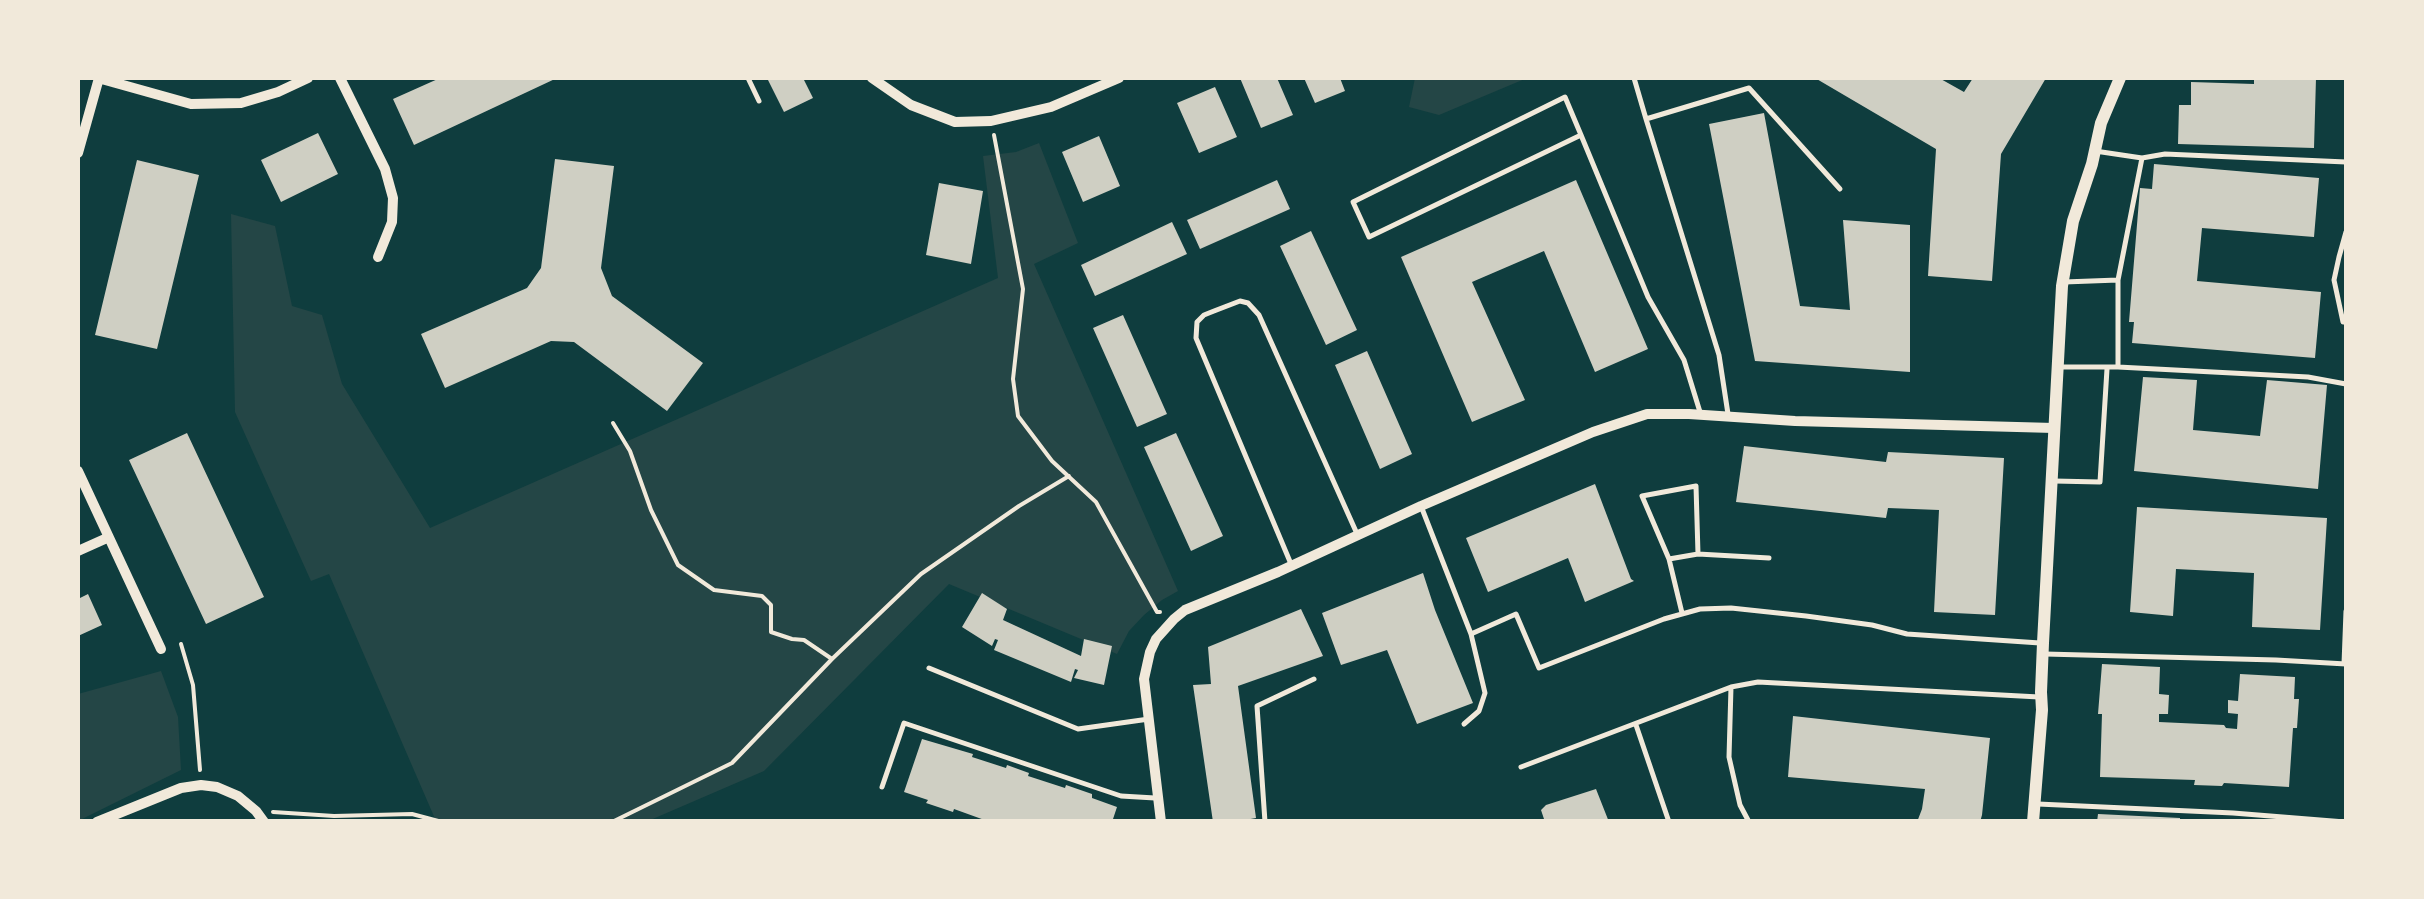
<!DOCTYPE html>
<style>
body{margin:0}
#map{position:relative;width:2424px;height:899px;overflow:hidden;background:#0f3d3e;font-family:"Fira Sans Condensed",sans-serif}
canvas{display:block}
.frame{position:absolute;inset:0;border:80px solid #f1e9da;pointer-events:none}
</style>
<div id="map">
<canvas width="2424" height="899"></canvas>
<div class="frame"></div>
</div>
<script>
const g = document.querySelector('canvas').getContext('2d');
g.lineJoin = 'round';
function fillPath(path, color) {
  g.fillStyle = color;
  g.fill(path, 'evenodd');
}
function shape(rows) {
  const path = new Path2D();
  for (const r of rows) {
    path.moveTo(r[0], r[1]);
    for (let i = 2; i < r.length; i += 2) path.lineTo(r[i], r[i + 1]);
  }
  return path;
}
function trace(path, color, width, dash) {
  g.strokeStyle = color;
  g.lineWidth = width;
  g.lineCap = dash ? 'butt' : 'round';
  g.setLineDash(dash || []);
  g.stroke(path);
}
fillPath(shape([
 [1415,78,1527,78,1439,115,1409,107],
 [1039,143,1078,243,1034,264,1178,591,1162,600,1144,615,1129,631,1117,654,949,584,764,771,648,821,436,821,329,574,311,581,235,412,231,214,275,226,292,306,322,315,342,384,430,528,998,278,983,156,1016,152],
 [161,671,178,717,181,770,78,821,78,694]
]), '#244646');
fillPath(shape([
 [440,78,557,78,414,145,393,99],
 [767,78,803,78,813,98,784,112],
 [1240,78,1277,78,1293,115,1261,128],
 [1304,78,1340,78,1345,91,1315,103],
 [1815,78,1939,78,1964,92,1973,78,2046,78,2001,154,1992,281,1928,276,1936,149],
 [2254,78,2316,78,2314,148,2178,144,2179,105,2191,105,2191,82,2254,84],
 [1215,87,1237,137,1199,153,1177,103],
 [1764,113,1800,306,1850,310,1843,220,1910,225,1910,372,1755,361,1709,124],
 [318,133,338,174,281,202,261,160],
 [1099,136,1120,186,1083,202,1062,152],
 [555,159,614,166,601,268,612,296,703,363,667,411,574,342,551,341,445,388,421,334,527,288,541,268],
 [137,160,199,175,157,349,95,335],
 [2154,164,2319,178,2314,237,2202,228,2197,281,2321,292,2315,358,2132,343,2134,322,2129,322,2140,188,2152,189],
 [1277,180,1290,209,1200,249,1187,220],
 [1576,180,1648,349,1595,372,1544,251,1472,282,1525,400,1472,422,1401,257],
 [939,183,983,191,971,264,926,255],
 [1172,222,1187,254,1095,296,1081,265],
 [1311,231,1357,330,1326,345,1280,246],
 [1123,315,1167,414,1137,427,1093,328],
 [1367,351,1412,454,1380,469,1335,365],
 [2143,377,2197,380,2193,430,2260,436,2267,380,2327,385,2318,489,2134,471],
 [187,433,264,597,206,624,129,460],
 [1176,433,1223,536,1191,551,1144,447],
 [1744,446,1886,462,1888,452,2004,458,1995,615,1934,612,1939,510,1888,508,1886,518,1736,502],
 [1595,484,1631,579,1634,581,1585,602,1568,558,1488,592,1466,538],
 [2137,507,2327,518,2320,630,2252,627,2254,573,2176,569,2173,616,2130,612],
 [1423,573,1435,610,1473,703,1417,724,1387,650,1341,665,1322,613],
 [982,593,1007,609,1003,620,1081,656,1084,639,1112,646,1104,685,1074,678,1078,670,1075,669,1071,682,994,650,998,640,995,639,992,646,962,627],
 [88,594,102,625,78,636,78,599],
 [1301,609,1323,656,1238,686,1256,818,1234,822,1213,822,1193,685,1211,684,1208,647],
 [2102,664,2160,667,2159,694,2169,695,2168,714,2159,714,2159,722,2224,725,2226,728,2237,729,2238,714,2228,713,2228,700,2238,701,2240,674,2295,677,2294,699,2299,699,2297,728,2293,728,2289,787,2224,783,2222,786,2194,785,2195,780,2100,777,2102,714,2098,714],
 [1793,716,1990,738,1982,815,1980,822,1917,822,1922,809,1925,789,1788,777],
 [922,739,973,754,972,757,1006,768,1007,765,1029,773,1028,776,1065,788,1066,785,1092,794,1092,798,1117,807,1112,822,990,822,954,809,953,812,926,803,928,800,904,792],
 [1596,789,1609,822,1545,822,1541,810,1546,805],
 [2098,814,2180,818,2180,822,2097,822]
]), '#cfcfc3');
trace(shape([
 [994,135,1023,289,1013,379,1018,416,1052,461,1096,502,1157,612,1160,612],
 [613,423,630,451,651,510,678,565,714,590,762,596,771,605,771,632,792,639,804,640,832,659],
 [181,644,193,685,200,770],
 [273,812,334,816,412,814,442,822],
 [612,822,732,763,832,659,921,574,1019,506,1069,476]
]), '#f1e9da', 4);
trace(shape([
 [748,78,759,101],
 [1634,78,1646,119],
 [1581,135,1565,97,1353,202,1369,237,1581,135,1648,297,1684,360,1700,412],
 [2095,151,2142,158,2118,280],
 [2142,158,2165,154,2346,162],
 [2346,232,2339,257,2334,280,2343,322,2346,322],
 [2064,282,2118,280,2118,367],
 [2060,367,2118,367,2308,377,2346,384],
 [1728,414,1719,355,1646,119,1749,88,1840,189],
 [2054,481,2100,482,2107,369],
 [1421,506,1471,634,1485,693,1479,711,1464,724],
 [1669,559,1698,554],
 [1291,564,1196,338,1197,322,1204,315,1214,311,1240,301,1248,303,1259,315,1358,536],
 [1682,613,1669,559,1642,496,1696,486,1698,554,1769,558],
 [1471,634,1516,614,1539,668,1664,619,1700,609,1731,608,1806,616,1872,625,1907,634,2040,643],
 [2045,654,2276,660,2346,664],
 [2344,664,2346,611],
 [929,668,1078,729,1149,719],
 [1636,725,1669,822],
 [1521,767,1731,687],
 [882,787,904,723,1121,796,1155,798],
 [2038,804,2233,813,2345,822],
 [1265,822,1257,706,1314,679],
 [1749,822,1740,805,1729,757,1731,687,1758,682,2039,697]
]), '#f1e9da', 5);
trace(shape([
 [98,78,191,104,241,103,278,92,308,78],
 [340,78,385,169,393,198,392,222,378,257],
 [872,78,911,105,955,122,991,121,1051,107,1119,78],
 [78,153,99,78],
 [78,471,161,649],
 [78,551,107,538],
 [97,822,181,788,201,785,217,787,238,796,256,811,264,822],
 [1161,822,1144,679,1150,652,1156,639,1174,619,1185,610,1278,572,1421,506,1593,432,1647,414,1689,414,1795,421,2054,428]
]), '#f1e9da', 10);
trace(shape([
 [2033,822,2042,710,2041,692,2043,643,2062,286,2073,221,2092,164,2101,123,2120,78]
]), '#f1e9da', 12);
</script>
